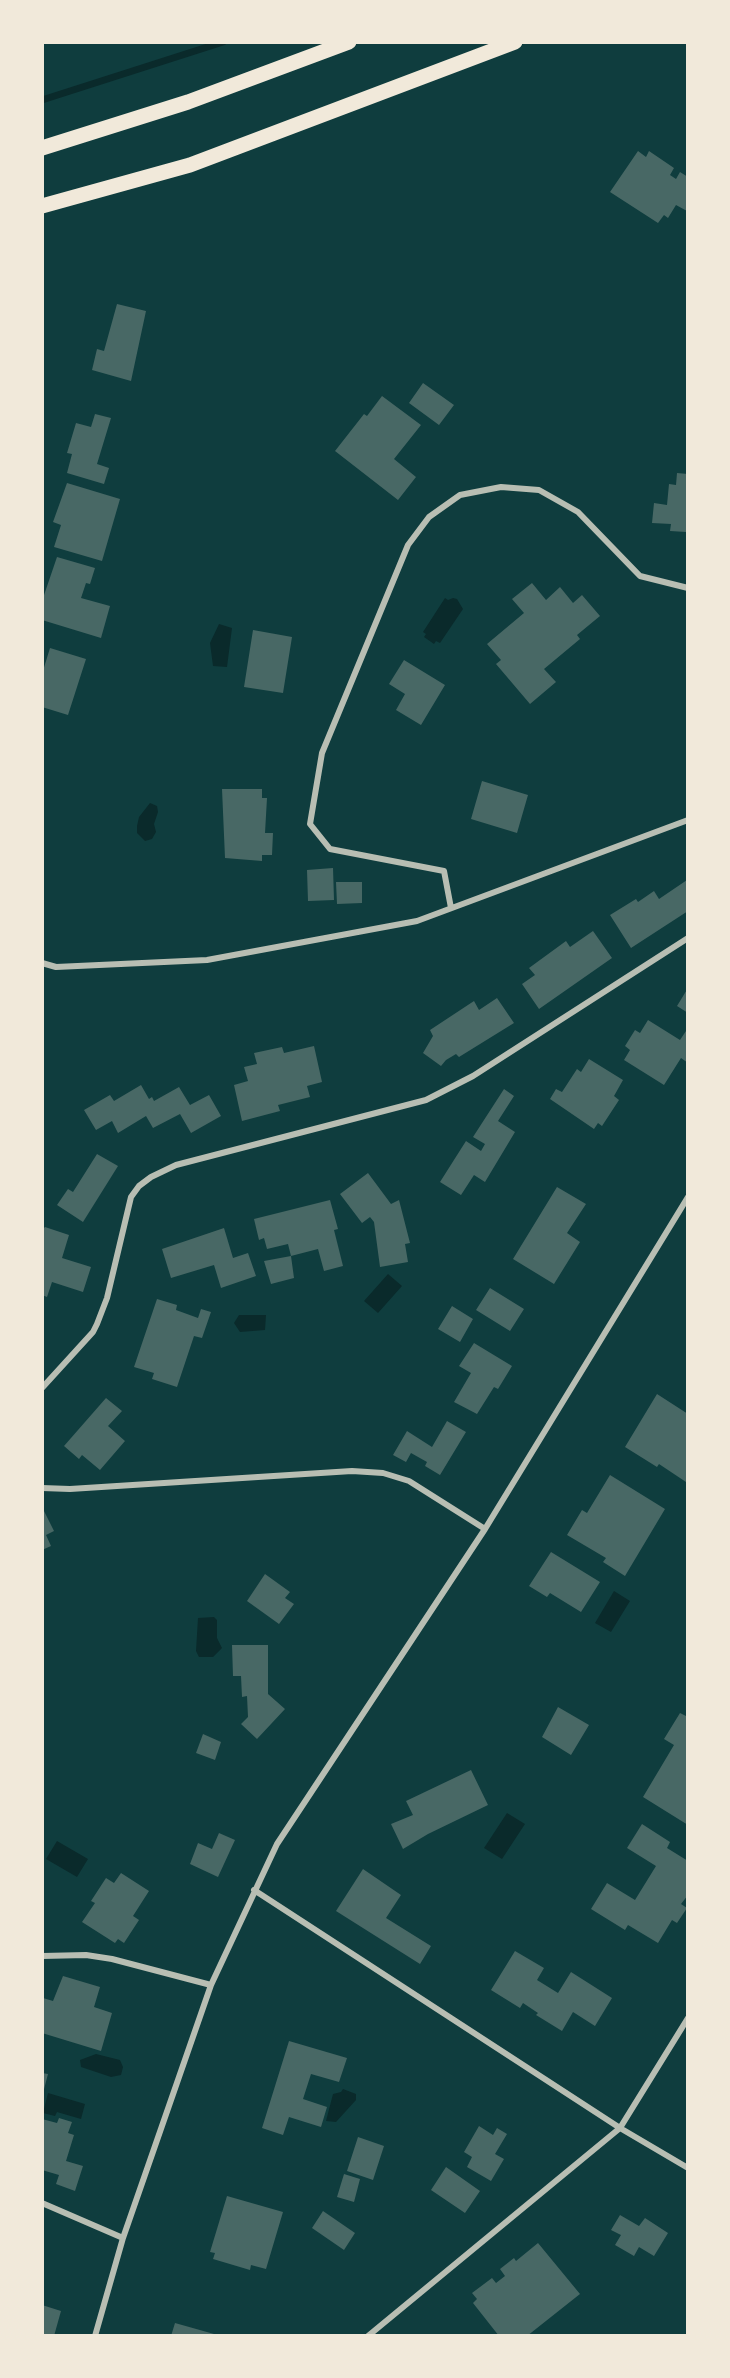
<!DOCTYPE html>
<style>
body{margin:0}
#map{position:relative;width:730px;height:2378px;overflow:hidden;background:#0f3d3e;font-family:Ubuntu,sans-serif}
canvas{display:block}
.frame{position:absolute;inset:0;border:44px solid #f1e9da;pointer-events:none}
</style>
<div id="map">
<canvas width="730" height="2378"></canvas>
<div class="frame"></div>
</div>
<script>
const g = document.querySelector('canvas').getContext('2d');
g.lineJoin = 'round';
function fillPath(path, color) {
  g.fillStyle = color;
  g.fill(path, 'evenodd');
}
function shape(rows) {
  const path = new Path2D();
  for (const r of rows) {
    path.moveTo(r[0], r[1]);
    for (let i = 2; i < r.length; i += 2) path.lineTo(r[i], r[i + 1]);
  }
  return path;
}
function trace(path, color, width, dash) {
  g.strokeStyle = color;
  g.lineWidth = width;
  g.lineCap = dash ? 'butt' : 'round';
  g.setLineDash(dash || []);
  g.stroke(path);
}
fillPath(shape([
 [445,598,448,600,453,598,457,599,463,609,440,643,436,641,434,644,424,637,426,634,423,632],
 [219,624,232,628,227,667,213,666,210,643],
 [150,803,157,806,158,812,154,824,156,832,152,839,145,841,137,833,137,826,139,817],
 [388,1274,402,1286,378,1313,364,1301],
 [239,1315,266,1315,265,1330,240,1332,234,1323],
 [614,1591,630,1601,611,1632,595,1623],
 [198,1618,214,1617,217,1620,217,1638,222,1648,213,1657,199,1657,196,1651],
 [507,1813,525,1824,502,1859,484,1848],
 [57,1841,88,1859,77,1877,46,1859],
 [96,2054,120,2060,123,2067,121,2075,111,2077,81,2067,80,2060],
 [343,2089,356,2094,356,2100,336,2122,326,2121,333,2094,341,2092],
 [48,2093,85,2104,81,2119,57,2112,55,2116,43,2113]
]), '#0a2a2b');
trace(shape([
 [42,100,223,42]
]), '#0a2a2b', 7);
fillPath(shape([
 [638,151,646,157,649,151,674,168,670,175,676,179,680,172,688,177,687,211,676,205,668,218,664,215,658,223,610,192],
 [117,304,146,311,131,381,92,370,97,349,104,351],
 [423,383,454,405,439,425,409,403],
 [382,396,421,425,394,459,416,477,398,500,335,451,364,414,367,416],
 [95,414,111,418,97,464,109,468,104,484,67,473,72,454,67,453,76,423,91,427],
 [677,473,688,474,688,537,686,537,686,532,670,531,671,524,652,523,654,503,667,505,669,484,676,485],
 [67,483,120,499,102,561,54,547,61,525,53,522],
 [57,557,95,568,90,584,86,583,81,598,110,606,101,638,42,620,42,601],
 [532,583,546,600,560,587,573,603,582,595,600,616,577,635,580,639,544,669,556,682,530,704,496,664,501,660,487,644,524,613,512,599],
 [253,630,292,637,283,693,244,687],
 [50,648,86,659,68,715,42,707,42,674],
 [404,660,445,685,421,725,396,710,405,694,389,684],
 [482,781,528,795,517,833,471,819],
 [222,789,262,789,262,798,267,798,265,833,273,833,272,855,262,855,262,861,225,858],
 [333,868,334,900,308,901,307,870],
 [687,880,688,911,631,948,610,915,636,899,638,902,654,891,659,899],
 [336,882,362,882,362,903,337,904],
 [593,931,612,958,539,1009,522,984,535,975,529,968,566,941,570,947],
 [688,988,688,1013,677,1006],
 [497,998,514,1023,459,1057,456,1054,446,1060,441,1066,423,1053,433,1036,430,1030,474,1001,479,1010],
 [648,1020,680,1040,688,1028,688,1063,681,1058,664,1085,624,1060,630,1050,625,1046,635,1030,640,1033],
 [314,1046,322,1082,307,1086,310,1097,278,1105,280,1111,242,1121,234,1085,248,1081,244,1067,257,1064,254,1053,282,1047,284,1053],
 [589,1059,623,1080,614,1096,619,1100,602,1126,598,1123,594,1129,550,1099,556,1089,562,1092,577,1069,581,1072],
 [141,1085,149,1099,152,1097,154,1101,179,1087,190,1105,209,1095,221,1116,191,1133,180,1114,153,1128,146,1116,118,1133,112,1121,96,1130,84,1110,110,1095,114,1101],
 [504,1089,514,1096,498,1121,515,1132,485,1182,474,1175,461,1195,440,1182,466,1141,481,1151,485,1144,473,1137],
 [97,1154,118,1166,83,1222,57,1205,68,1189,73,1192],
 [368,1173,391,1204,399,1200,410,1243,405,1244,408,1262,380,1267,374,1222,370,1217,362,1223,340,1194],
 [557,1187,586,1204,567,1233,580,1242,554,1284,513,1259],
 [330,1200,338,1229,334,1230,343,1266,324,1271,318,1249,291,1256,294,1278,271,1284,264,1261,291,1256,288,1244,267,1249,264,1238,259,1240,254,1219],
 [45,1227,69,1235,62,1258,91,1267,83,1292,52,1282,47,1297,42,1295,42,1230],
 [224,1228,233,1258,248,1253,256,1276,221,1288,214,1265,171,1278,162,1249],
 [490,1288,524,1309,510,1331,476,1310],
 [157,1299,177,1305,176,1310,198,1318,201,1309,211,1312,202,1338,194,1336,177,1387,152,1379,154,1373,134,1367],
 [452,1306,473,1319,460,1342,438,1329],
 [474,1343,512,1366,498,1389,494,1387,477,1414,454,1402,471,1373,459,1366],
 [657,1394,688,1414,688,1479,686,1482,659,1464,657,1467,625,1447],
 [106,1398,122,1411,108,1426,125,1441,100,1470,82,1455,79,1459,64,1446],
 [447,1421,466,1432,440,1475,425,1466,427,1462,411,1453,406,1462,393,1455,407,1431,432,1447],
 [610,1475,665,1509,625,1576,603,1562,606,1558,567,1535,582,1510,587,1513],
 [42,1507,54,1531,46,1535,51,1546,42,1550],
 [551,1552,600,1582,581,1612,550,1593,547,1597,529,1586],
 [265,1574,290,1592,285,1598,294,1604,279,1624,247,1601],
 [232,1645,268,1645,268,1694,285,1709,257,1739,241,1724,248,1717,247,1696,242,1697,241,1676,233,1676],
 [558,1707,589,1725,571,1755,542,1737],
 [680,1713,688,1717,688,1825,643,1797,674,1745,664,1739],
 [203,1734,221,1742,215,1760,196,1753],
 [471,1770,488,1805,428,1834,403,1849,391,1824,413,1815,406,1801],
 [642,1824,670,1842,667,1848,688,1861,688,1895,681,1904,687,1908,677,1923,672,1920,658,1943,628,1925,625,1930,591,1909,607,1883,635,1900,656,1866,627,1848],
 [219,1833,235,1840,218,1877,190,1864,198,1843,212,1849],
 [363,1869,401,1895,386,1918,431,1946,420,1964,336,1911],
 [121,1873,149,1891,133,1916,139,1920,124,1943,118,1939,115,1943,82,1922,95,1903,91,1901,106,1878,114,1883],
 [515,1951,544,1968,537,1980,558,1993,571,1972,612,1998,595,2026,573,2012,562,2031,536,2015,538,2013,523,2003,520,2008,491,1990],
 [63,1976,100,1987,94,2007,112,2013,101,2051,42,2033,43,1998,53,2001],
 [289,2041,347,2058,339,2082,311,2074,303,2099,327,2107,321,2127,289,2117,283,2135,262,2128],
 [42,2073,48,2074,43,2093,42,2093],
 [59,2118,72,2122,68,2133,74,2135,66,2161,83,2166,75,2191,56,2184,59,2175,42,2170,42,2119,57,2123],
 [479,2126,493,2135,497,2128,507,2134,495,2154,504,2159,491,2181,467,2167,472,2157,464,2152],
 [358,2137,384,2146,373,2180,347,2171],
 [446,2167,480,2191,465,2213,431,2190],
 [344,2174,360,2179,354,2202,337,2197],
 [227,2196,283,2212,266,2269,251,2265,250,2270,213,2259,215,2253,210,2252],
 [323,2211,355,2233,344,2250,312,2228],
 [620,2215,639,2226,645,2218,668,2233,654,2256,639,2247,634,2256,615,2245,621,2235,611,2230],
 [538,2243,580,2294,527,2336,499,2336,473,2303,477,2299,472,2293,492,2278,496,2283,505,2276,500,2269,514,2258,516,2261],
 [42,2305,61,2311,54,2336,42,2336],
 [175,2323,214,2334,213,2336,171,2336]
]), '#486865');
trace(shape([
 [451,908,444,871,330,849,310,824,322,753,408,545,429,517,460,495,501,487,539,490,578,512,640,576,688,588],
 [42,963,56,967,207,960,417,921,688,820],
 [42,1388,93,1332,97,1324,107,1298,131,1197,139,1186,151,1177,176,1165,426,1100,473,1076,688,938],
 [42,1488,70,1489,352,1471,383,1473,409,1481,485,1529],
 [254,1890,620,2128,688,2168],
 [42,1956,86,1955,112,1959,211,1985],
 [42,2203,123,2238],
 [95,2336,123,2238,211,1985,277,1844,485,1529,688,1197],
 [368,2336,620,2128,688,2018]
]), '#b8beb3', 6);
trace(shape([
 [42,148,188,102,349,42],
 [42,206,190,165,515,42]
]), '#f1e9da', 15);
</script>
